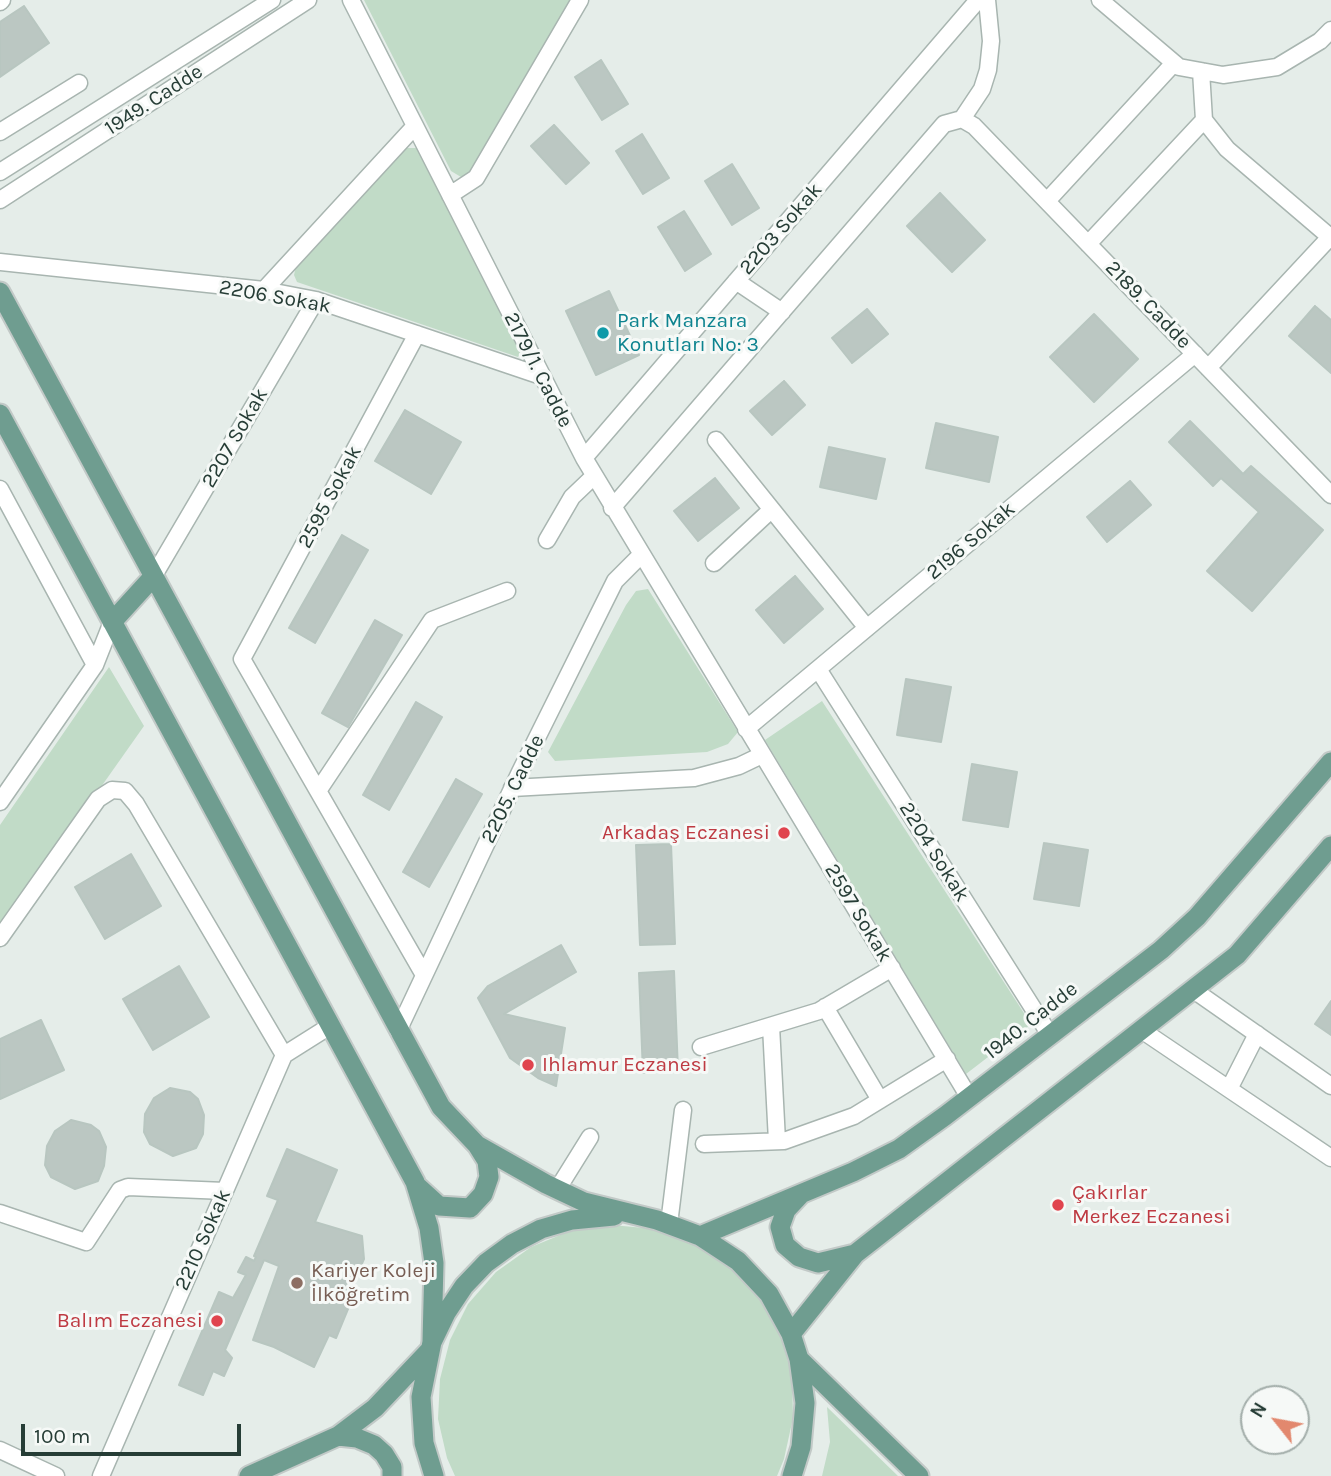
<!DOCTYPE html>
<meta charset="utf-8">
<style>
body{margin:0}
#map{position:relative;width:1331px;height:1476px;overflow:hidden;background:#e5ede9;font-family:Karla,sans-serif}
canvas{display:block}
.north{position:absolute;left:1240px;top:1385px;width:70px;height:70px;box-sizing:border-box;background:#f6f9f7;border:2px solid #a3aeaa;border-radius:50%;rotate:301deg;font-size:19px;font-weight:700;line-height:28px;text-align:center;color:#263d36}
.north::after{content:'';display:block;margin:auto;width:24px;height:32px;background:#e2886e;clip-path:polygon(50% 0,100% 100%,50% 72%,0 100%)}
.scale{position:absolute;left:21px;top:1424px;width:220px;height:32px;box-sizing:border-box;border:4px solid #263d36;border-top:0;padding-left:9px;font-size:21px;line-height:24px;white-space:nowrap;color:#263d36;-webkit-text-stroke:5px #f6f9f7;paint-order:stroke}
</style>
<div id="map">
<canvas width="1331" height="1476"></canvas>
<div class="north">N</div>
<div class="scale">100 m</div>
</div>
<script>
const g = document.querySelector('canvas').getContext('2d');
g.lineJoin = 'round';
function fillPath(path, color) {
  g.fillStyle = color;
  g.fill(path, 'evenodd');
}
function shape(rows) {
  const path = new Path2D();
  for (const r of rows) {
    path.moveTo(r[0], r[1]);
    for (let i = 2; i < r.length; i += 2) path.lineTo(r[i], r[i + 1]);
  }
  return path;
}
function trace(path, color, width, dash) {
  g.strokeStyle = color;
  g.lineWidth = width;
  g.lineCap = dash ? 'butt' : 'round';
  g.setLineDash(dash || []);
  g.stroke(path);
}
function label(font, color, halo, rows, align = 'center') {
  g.font = font + ' Karla,sans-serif';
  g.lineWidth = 6;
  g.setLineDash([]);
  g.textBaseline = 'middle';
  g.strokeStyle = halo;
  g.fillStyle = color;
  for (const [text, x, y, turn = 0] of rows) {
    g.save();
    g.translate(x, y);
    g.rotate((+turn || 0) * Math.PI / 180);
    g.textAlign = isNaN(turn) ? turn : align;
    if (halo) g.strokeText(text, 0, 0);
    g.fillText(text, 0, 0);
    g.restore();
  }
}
fillPath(shape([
 [364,0,573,0,475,166,468,175,461,177,451,171],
 [405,148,417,148,521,351,518,357,297,282,294,275,297,262],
 [648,589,738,732,728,744,707,752,555,761,548,752,626,605,636,591],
 [109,667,144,726,0,930,0,825],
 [822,701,1031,1024,966,1074,765,740],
 [612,1225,655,1229,695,1243,730,1266,759,1297,780,1334,792,1375,793,1418,784,1459,777,1476,455,1476,447,1458,438,1419,440,1379,450,1340,468,1304,496,1272,531,1247,570,1231],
 [827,1407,898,1476,822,1476,830,1442]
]), '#c1dbc7');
const building = shape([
 [24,6,49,43,0,77,0,22,24,6],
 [601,60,628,104,602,120,575,77,601,60],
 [554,125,589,163,566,184,531,146,554,125],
 [642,134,669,178,643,194,616,151,642,134],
 [732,164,759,208,732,225,705,181,732,164],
 [940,193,985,240,952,272,907,226,940,193],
 [684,211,711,254,685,271,658,227,684,211],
 [609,291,639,355,596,375,566,311,609,291],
 [1315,306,1331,320,1331,373,1289,336,1315,306],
 [867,309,888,334,852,363,832,338,867,309],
 [1094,314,1138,359,1094,402,1050,357,1094,314],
 [784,381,805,405,772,435,750,411,784,381],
 [405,410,461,442,431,494,375,461,405,410],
 [1190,421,1243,474,1251,466,1323,530,1252,611,1207,571,1259,512,1221,478,1213,486,1169,442,1190,421],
 [936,423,998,437,989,482,926,468,936,423],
 [829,447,885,459,876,499,820,487,829,447],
 [715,478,739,508,698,541,674,511,715,478],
 [1130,481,1151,505,1107,542,1087,517,1130,481],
 [342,535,368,550,315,643,289,628,342,535],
 [795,576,823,609,784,643,756,610,795,576],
 [375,620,402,635,348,727,322,713,375,620],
 [906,679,951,687,941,742,897,735,906,679],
 [416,702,442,717,389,810,363,795,416,702],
 [972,764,1017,772,1008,827,963,820,972,764],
 [456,779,482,794,429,887,403,872,456,779],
 [1044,843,1088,850,1079,906,1034,899,1044,843],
 [671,844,675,944,640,945,636,845,671,844],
 [131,854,161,906,105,939,75,887,131,854],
 [561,945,576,972,504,1014,565,1028,556,1086,538,1078,510,1058,478,998,488,986,561,945],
 [179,966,209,1017,153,1050,123,999,179,966],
 [674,971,678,1071,643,1073,639,973,674,971],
 [1331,1001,1331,1035,1315,1024,1331,1001],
 [41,1020,64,1070,0,1099,0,1039,41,1020],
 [170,1088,190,1092,198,1099,204,1115,203,1134,196,1148,173,1156,150,1144,144,1132,145,1114,154,1098,170,1088],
 [71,1120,91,1125,99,1131,106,1147,104,1166,98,1181,75,1189,51,1177,45,1165,47,1146,55,1131,71,1120],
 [287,1149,337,1170,315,1222,362,1236,364,1259,350,1290,355,1292,336,1338,329,1335,314,1367,274,1347,253,1340,279,1266,264,1260,225,1350,232,1358,224,1376,213,1371,203,1395,179,1385,219,1292,233,1298,246,1275,238,1272,246,1257,254,1261,256,1257,254,1256,278,1200,267,1196,287,1149]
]);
fillPath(building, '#bbc7c2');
trace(building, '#b8c6c0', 2);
const minor = shape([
 [351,0,584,458,969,1097],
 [1100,0,1179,67,1223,75,1277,67,1320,41,1331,30],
 [0,2,2,0],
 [1201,71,1204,120,1227,149,1330,237],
 [962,119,974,126,1331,495],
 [962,119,982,89,988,70,991,41,987,0],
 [0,132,79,83],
 [0,172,272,0],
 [450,195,476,178,580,0],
 [0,200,308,0],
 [1047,201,1174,63],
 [1088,244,1204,120],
 [0,262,264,290,316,300,541,376],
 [736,281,782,312],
 [264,290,415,126],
 [417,334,242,659,424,975],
 [1208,368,1331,236],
 [716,440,867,628],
 [584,458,978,0],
 [0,489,95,665],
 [612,508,944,124,962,119],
 [547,540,572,497,594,476],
 [714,563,771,510],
 [153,577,316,300],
 [818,669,1050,1035],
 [746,729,1195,354],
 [512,788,694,778,739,766,762,755],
 [318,791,432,620,507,591],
 [0,802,95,665,112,622],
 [0,938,98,799,112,790,125,791,136,804,284,1055],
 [1195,991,1331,1086],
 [825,1007,880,1100],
 [771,1026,777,1141],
 [398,1031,520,772,615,581,641,555],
 [1143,1031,1331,1158],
 [701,1047,819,1011,892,968],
 [1229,1089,1257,1034],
 [704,1144,784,1141,854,1116,947,1059],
 [557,1190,590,1137],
 [0,1213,86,1242,120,1190,128,1187,225,1191],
 [669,1224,683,1110],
 [0,1450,56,1476],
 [101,1476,284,1055,330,1026]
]);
const major = shape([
 [0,292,441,1107,477,1145,546,1184,584,1202,657,1220,700,1236,738,1261,769,1294,791,1334,799,1359,805,1403,801,1447,792,1476],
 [0,414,415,1182,429,1228,434,1263,432,1342],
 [112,622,153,577],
 [417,1186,439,1206,470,1208,483,1194,489,1177,487,1161,477,1145],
 [801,1194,786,1210,780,1227,785,1245,799,1257,818,1263,855,1254],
 [700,1236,853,1172,899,1149,945,1116,1161,950,1197,917,1331,762],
 [791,1334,855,1254,1237,955,1331,846],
 [799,1359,919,1476],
 [338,1436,357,1438,374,1445,384,1454,392,1467,392,1476],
 [249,1476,338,1436,375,1408,429,1351],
 [434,1476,424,1443,421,1397,432,1342,446,1313,464,1286,486,1263,512,1244,541,1229,572,1220,614,1216]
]);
trace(minor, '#a8b5b0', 19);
trace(major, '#c2c9c7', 23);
trace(minor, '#fff', 16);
trace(major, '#6f9d90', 19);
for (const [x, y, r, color] of [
 [603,333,7,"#0f9aa8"],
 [784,833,7,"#e0444e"],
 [528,1065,7,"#e0444e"],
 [1058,1205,7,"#e0444e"],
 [297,1283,7,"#8d6e63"],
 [217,1321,7,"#e0444e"]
]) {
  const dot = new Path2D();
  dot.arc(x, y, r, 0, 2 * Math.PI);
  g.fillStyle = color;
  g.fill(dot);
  trace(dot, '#f6f9f7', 2.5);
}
label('21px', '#263d36', '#f6f9f7', [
 ["1949. Cadde",154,100,-33],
 ["2203 Sokak",781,229,-49],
 ["2206 Sokak",275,297,10],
 ["2189. Cadde",1148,305,46],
 ["2179/1. Cadde",538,370,63],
 ["2207 Sokak",235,438,-60],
 ["2595 Sokak",330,497,-62],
 ["2196 Sokak",971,541,-40],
 ["2205. Cadde",513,789,-64],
 ["2204 Sokak",934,852,58],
 ["2597 Sokak",858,913,59],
 ["1940. Cadde",1031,1021,-38],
 ["2210 Sokak",203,1240,-66]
]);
label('21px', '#0d838f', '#f6f9f7', [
 ["Park Manzara",617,321],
 ["Konutları No: 3",617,345]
], 'left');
label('21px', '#be3a42', '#f6f9f7', [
 ["Arkadaş Eczanesi",770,833],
 ["Ihlamur Eczanesi",542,1065,"left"],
 ["Çakırlar",1072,1193,"left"],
 ["Merkez Eczanesi",1072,1217,"left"],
 ["Balım Eczanesi",203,1321]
], 'right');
label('21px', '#785e54', '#f6f9f7', [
 ["Kariyer Koleji",311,1271],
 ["İlköğretim",311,1295]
], 'left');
</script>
